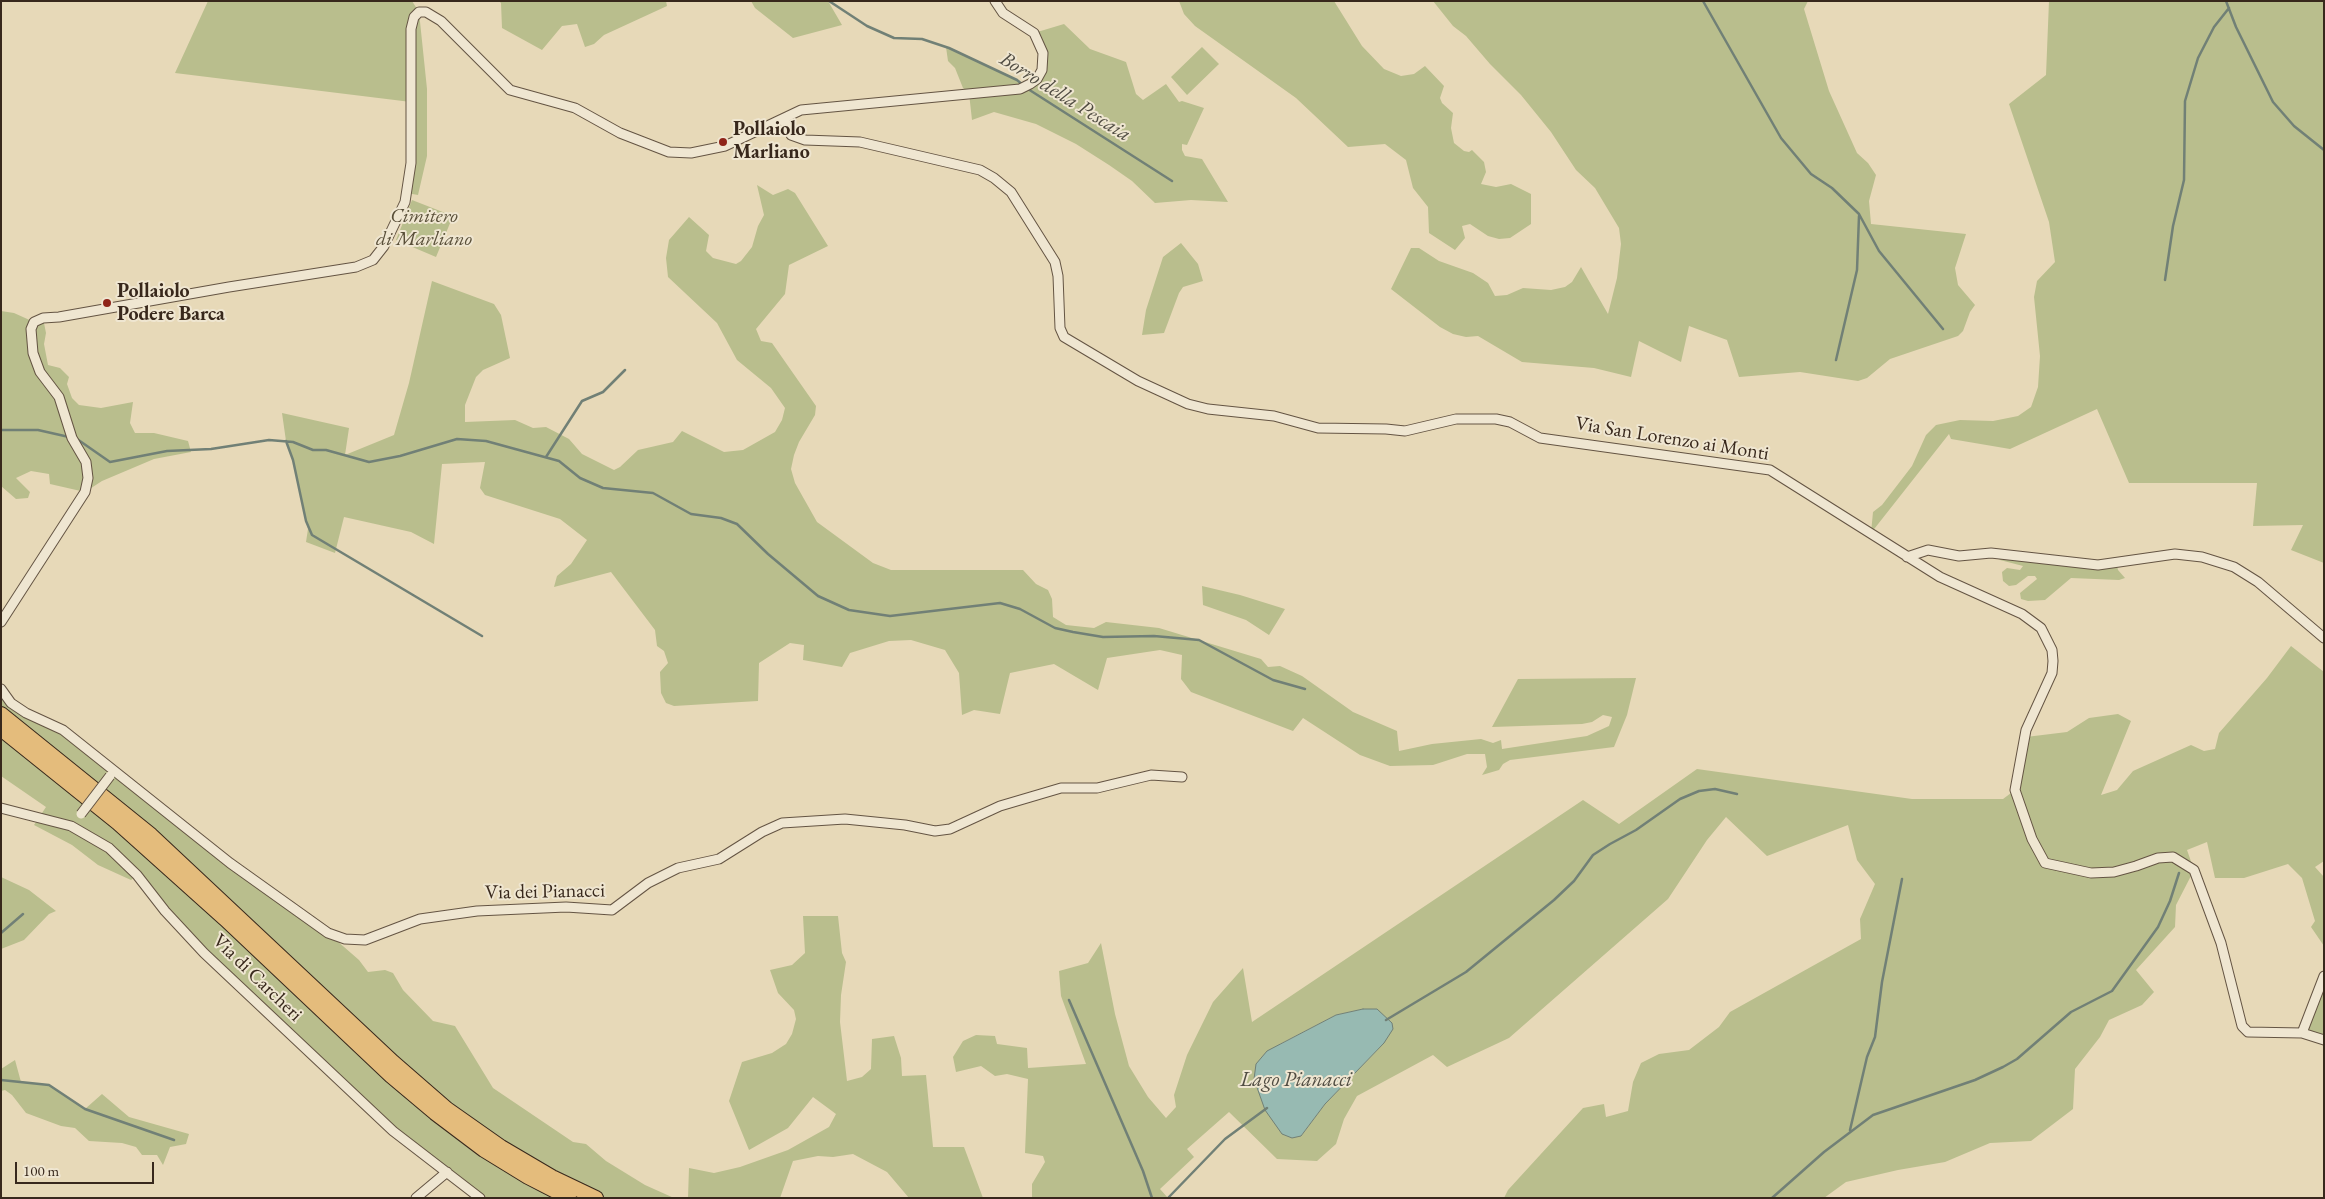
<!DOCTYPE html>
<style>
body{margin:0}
#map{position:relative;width:2325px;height:1199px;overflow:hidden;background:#e7d9b8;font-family:"EB Garamond",serif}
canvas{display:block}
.frame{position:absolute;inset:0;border:2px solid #38281c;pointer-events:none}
.scale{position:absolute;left:15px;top:1162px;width:139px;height:22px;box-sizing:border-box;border:2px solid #38281c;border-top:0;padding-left:6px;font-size:15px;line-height:18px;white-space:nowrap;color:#38281c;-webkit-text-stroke:4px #efe6d1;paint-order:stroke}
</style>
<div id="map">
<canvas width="2325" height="1199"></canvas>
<div class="frame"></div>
<div class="scale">100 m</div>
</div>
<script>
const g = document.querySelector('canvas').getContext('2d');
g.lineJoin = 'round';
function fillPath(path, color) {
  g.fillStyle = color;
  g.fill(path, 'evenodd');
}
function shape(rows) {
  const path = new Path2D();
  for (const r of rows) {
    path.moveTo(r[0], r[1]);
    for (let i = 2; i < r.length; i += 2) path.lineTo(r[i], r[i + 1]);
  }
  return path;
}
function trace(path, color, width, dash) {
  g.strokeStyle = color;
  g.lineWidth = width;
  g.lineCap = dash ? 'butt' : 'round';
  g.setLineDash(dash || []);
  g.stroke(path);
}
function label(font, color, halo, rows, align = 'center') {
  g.font = font + ' "EB Garamond",serif';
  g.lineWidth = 4;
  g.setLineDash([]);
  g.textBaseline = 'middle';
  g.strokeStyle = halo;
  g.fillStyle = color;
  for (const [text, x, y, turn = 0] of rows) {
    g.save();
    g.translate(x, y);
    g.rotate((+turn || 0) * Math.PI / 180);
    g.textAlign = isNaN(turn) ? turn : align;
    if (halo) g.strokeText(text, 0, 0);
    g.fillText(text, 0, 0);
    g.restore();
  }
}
fillPath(shape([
 [208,1,412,1,419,12,427,89,427,156,418,195,407,193,411,102,175,73],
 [499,1,666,1,667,6,604,35,594,44,585,47,577,24,562,26,542,50,502,28,501,3],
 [751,1,828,1,842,25,793,38,755,8],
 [1179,1,1334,1,1362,46,1384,69,1401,76,1414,74,1425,66,1444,86,1440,98,1442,103,1453,113,1451,128,1454,143,1464,151,1469,152,1472,150,1484,162,1486,172,1481,184,1496,187,1511,184,1531,194,1531,224,1510,238,1499,239,1488,236,1470,224,1462,226,1465,238,1455,250,1429,233,1428,207,1413,188,1406,160,1385,144,1348,147,1296,98,1195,26,1184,14],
 [1433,1,1808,1,1804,9,1829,91,1857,153,1868,163,1876,175,1869,201,1871,224,1966,234,1955,268,1958,285,1975,305,1970,312,1963,331,1958,336,1890,359,1867,378,1858,381,1800,372,1739,377,1727,340,1689,326,1681,362,1639,341,1631,377,1594,368,1522,362,1478,336,1466,337,1453,334,1440,327,1391,289,1411,248,1419,248,1439,261,1473,273,1488,283,1495,296,1507,295,1523,288,1551,290,1565,287,1572,282,1581,267,1608,314,1617,278,1621,244,1619,228,1595,188,1576,170,1551,132,1521,95,1490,64,1466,36,1453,26],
 [2049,1,2324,1,2324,563,2291,550,2303,525,2253,526,2257,483,2129,483,2097,409,2010,449,1951,439,1949,434,1871,533,1873,512,1882,505,1912,466,1926,435,1936,425,1960,420,1993,421,2018,416,2031,407,2038,387,2040,356,2034,297,2037,281,2055,262,2049,222,2009,104,2046,75],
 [1064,24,1090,49,1126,62,1136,94,1143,100,1166,84,1179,102,1182,101,1204,108,1187,145,1182,144,1182,150,1185,156,1202,159,1228,202,1191,200,1155,203,1132,181,1109,165,1076,144,1036,124,994,112,972,120,969,93,963,88,955,68,948,61,946,47,1017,80,1025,86,1042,70,1034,33],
 [1202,47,1219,64,1187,95,1171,77],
 [757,185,773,195,788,189,795,193,828,246,789,265,785,294,756,329,761,341,772,343,816,406,815,415,799,442,794,455,791,469,795,483,817,522,873,563,891,570,1023,570,1036,584,1048,590,1052,599,1053,617,1066,625,1094,628,1106,622,1159,628,1261,659,1268,667,1280,666,1302,676,1353,712,1397,731,1399,751,1432,744,1481,739,1493,743,1501,740,1502,749,1587,736,1609,726,1612,717,1603,715,1592,722,1582,724,1492,727,1518,679,1636,678,1627,715,1614,747,1510,760,1503,764,1499,770,1482,775,1487,767,1485,754,1467,754,1433,765,1390,766,1360,755,1303,718,1293,731,1191,692,1181,679,1182,655,1160,650,1107,658,1098,690,1054,664,1010,673,1000,714,974,710,962,715,959,673,945,650,911,640,889,641,850,653,842,667,803,660,804,645,790,643,759,663,758,701,674,706,666,703,661,693,660,672,668,663,664,651,657,646,655,630,611,572,554,587,557,576,571,564,587,540,560,519,485,495,480,488,485,462,442,464,434,544,411,532,344,517,335,553,306,542,308,529,293,460,286,441,282,413,349,428,345,455,394,435,409,383,432,281,494,304,501,315,510,358,483,370,476,377,465,405,465,422,515,420,533,428,546,427,569,439,582,454,614,470,620,467,638,450,673,442,682,431,724,452,743,450,775,432,782,420,785,408,771,388,737,360,717,323,668,277,666,258,669,240,689,217,709,235,706,251,713,258,736,264,741,261,752,247,758,226,764,215],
 [412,200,453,216,436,257,396,240],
 [1181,243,1198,264,1203,281,1183,287,1179,293,1164,333,1142,335,1146,310,1163,257],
 [1,311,14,313,34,322,43,318,46,333,44,344,48,365,60,368,69,377,67,384,72,398,79,405,101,408,133,402,130,423,135,433,154,433,188,441,191,452,154,459,102,481,85,492,50,484,49,474,31,471,16,478,30,492,28,498,16,499,1,486],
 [1994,553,2116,562,2118,570,2125,578,2119,580,2071,578,2045,600,2028,601,2021,599,2020,593,2037,579,2035,576,2028,576,2016,585,2009,586,2003,581,2002,572,2007,568,2020,570,2023,566,2000,560],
 [1202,586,1240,595,1285,609,1269,635,1246,620,1203,605],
 [2291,646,2324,672,2324,861,2315,867,2324,877,2324,946,2311,927,2315,921,2302,878,2288,864,2244,878,2215,878,2207,842,2187,850,2194,870,2176,905,2175,927,2136,970,2154,992,2142,1005,2109,1020,2100,1037,2075,1069,2073,1109,2031,1141,1990,1143,1945,1162,1898,1170,1846,1182,1824,1198,1504,1198,1508,1190,1583,1108,1604,1104,1606,1117,1628,1111,1633,1082,1641,1063,1659,1054,1689,1050,1719,1027,1730,1012,1861,939,1860,919,1875,884,1857,860,1848,825,1767,856,1726,817,1707,840,1668,899,1509,1038,1447,1067,1433,1055,1357,1096,1344,1119,1336,1144,1317,1161,1277,1159,1229,1112,1187,1149,1194,1157,1160,1189,1168,1198,1032,1198,1032,1184,1045,1162,1043,1156,1025,1153,1028,1079,1007,1074,995,1076,981,1066,956,1072,953,1057,963,1041,976,1035,995,1036,997,1044,1027,1048,1028,1068,1086,1064,1061,996,1059,971,1088,963,1101,943,1115,1014,1129,1066,1148,1097,1166,1118,1176,1107,1174,1095,1187,1055,1213,1002,1243,968,1252,1022,1583,800,1619,824,1697,769,1912,799,2003,799,2015,790,2026,737,2067,732,2089,718,2118,714,2131,721,2101,795,2117,790,2133,771,2191,745,2204,751,2215,749,2219,733,2267,678],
 [1363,1009,1384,1043,1325,1104,1301,1136,1280,1044,1336,1015],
 [1,689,11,703,63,730,328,933,359,960,368,972,385,970,393,973,403,990,433,1021,455,1026,493,1088,573,1142,586,1144,606,1161,645,1185,674,1198,596,1198,473,1128,1,714],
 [1,729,62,776,339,1028,569,1198,480,1198,393,1131,204,953,137,875,131,880,98,865,72,845,34,825,46,807,1,776],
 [1,877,29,890,56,911,49,914,24,940,1,949],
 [803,916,838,916,842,953,846,962,841,995,840,1022,847,1081,862,1077,871,1069,872,1039,894,1036,901,1058,902,1076,926,1075,933,1147,964,1147,983,1198,909,1198,887,1172,853,1154,833,1157,818,1156,793,1161,780,1198,688,1198,689,1168,714,1173,740,1167,788,1150,829,1127,836,1114,813,1097,788,1128,749,1150,729,1101,742,1062,772,1053,786,1044,792,1034,796,1019,794,1010,778,993,770,970,792,965,805,953],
 [2324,976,2324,1040,2302,1033],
 [15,1060,21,1082,49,1085,85,1109,102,1094,129,1117,189,1134,186,1144,170,1147,163,1165,157,1155,142,1155,136,1147,122,1143,89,1141,75,1128,61,1126,26,1113,12,1095,5,1090,1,1091,1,1069]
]), '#b9be8d');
const water = shape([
 [1363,1009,1377,1009,1392,1023,1393,1029,1384,1043,1325,1104,1301,1136,1292,1138,1282,1134,1265,1110,1254,1079,1256,1064,1267,1051,1336,1015,1363,1009]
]);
fillPath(water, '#97bab2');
trace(water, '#718076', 1);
trace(shape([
 [829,1,867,26,894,38,922,39,949,48,1017,80,1023,85],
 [1703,1,1781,138,1811,174,1832,188,1859,214,1879,251,1943,329],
 [2226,1,2236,27,2273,102,2294,126,2324,150],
 [1028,89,1172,181],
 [2165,280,2173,226,2184,180,2185,101,2198,58,2214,27,2229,8],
 [1836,360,1857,270,1859,216],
 [1,430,38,430,69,437],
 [77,439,110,462,167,451,211,449,269,440,293,442,313,450,326,450,369,462,400,456,457,439,486,441,559,461,580,478,603,488,653,493,691,514,721,518,737,524,768,554,818,596,849,610,890,616,1000,603,1020,609,1055,628,1073,632,1103,637,1154,636,1199,640,1273,680,1305,689],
 [286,441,293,460,306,521,312,535,482,636],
 [546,457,582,401,603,392,625,370],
 [1,933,23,914],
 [1069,1000,1143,1171,1152,1198],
 [1386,1020,1466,972,1554,900,1574,881,1593,855,1610,844,1636,830,1680,799,1699,791,1715,789,1737,794],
 [1,1080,49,1085,85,1109,174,1140],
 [1850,1130,1867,1057,1875,1037,1882,982,1902,879],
 [1168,1198,1225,1139,1267,1108],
 [1772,1198,1824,1152,1873,1115,1975,1080,2003,1067,2017,1059,2071,1012,2112,991,2158,927,2170,901,2179,873]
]), '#718076', 2.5);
const minor = shape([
 [783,119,791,135,805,140,860,142,980,170,994,178,1011,192,1055,262,1058,276,1060,328,1064,337,1138,381,1188,404,1208,409,1274,416,1318,428,1386,429,1405,431,1456,419,1496,419,1510,422,1540,438,1770,470,1940,577,2022,614,2041,628,2052,650,2053,661,2052,673,2026,730,2015,790,2032,839,2045,863,2091,873,2114,872,2136,866,2158,858,2173,857,2194,870,2221,943,2242,1026,2248,1032,2302,1033,2324,1040],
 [1907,557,1928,550,1959,556,1991,553,2098,565,2175,554,2202,557,2234,567,2258,582,2324,638],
 [1,622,85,492,88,478,86,462,72,438,59,397,40,372,33,353,31,329,34,322,43,318,59,317,229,287,356,267,373,260,384,246,405,202,411,163,411,29,414,17,419,12,426,12,441,21,510,90,575,108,620,133,669,152,691,153,725,146,801,110,1020,89,1030,84,1037,79,1042,70,1043,53,1034,33,1003,13,995,1],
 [1,689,11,703,26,713,63,730,230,863,328,933,345,939,365,940,420,919,477,911,566,907,612,910,648,883,678,868,719,859,762,832,782,823,845,819,905,825,935,831,950,829,1000,806,1061,788,1097,788,1151,775,1182,777],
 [1,808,71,826,109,848,137,875,165,911,204,953,393,1131,480,1198],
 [2302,1033,2324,976],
 [416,1198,447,1172]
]);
const highway = shape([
 [1,714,151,835,393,1062,447,1109,501,1147,552,1177,596,1198],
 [1,729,118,823,225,919,391,1076,435,1113,484,1150,528,1177,569,1198]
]);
trace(minor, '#645443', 11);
trace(highway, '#38281c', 16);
trace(minor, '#efe6d1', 9);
trace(highway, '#e4bc7c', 14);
const minorBridge = shape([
 [81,814,110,776]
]);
trace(minorBridge, '#645443', 11, []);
trace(minorBridge, '#efe6d1', 9);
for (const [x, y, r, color] of [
 [723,142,5,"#8f2418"],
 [107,303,5,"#8f2418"]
]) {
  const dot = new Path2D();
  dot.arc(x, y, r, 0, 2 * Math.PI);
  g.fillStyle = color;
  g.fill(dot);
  trace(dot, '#efe6d1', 2);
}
label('bold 20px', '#38281c', '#efe6d1', [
 ["Pollaiolo",733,130],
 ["Marliano",733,153],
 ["Pollaiolo",117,292],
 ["Podere Barca",117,315]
], 'left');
label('italic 20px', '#584e38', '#efe6d1', [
 ["Cimitero",424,217],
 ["di Marliano",424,240]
]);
label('20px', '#38281c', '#efe6d1', [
 ["Via San Lorenzo ai Monti",1672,439,9],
 ["Via dei Pianacci",545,892,-1],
 ["Via di Carcheri",257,978,44]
]);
label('italic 21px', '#504c42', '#efe6d1', [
 ["Borro della Pescaia",1065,97,32],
 ["Lago Pianacci",1296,1080]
]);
</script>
